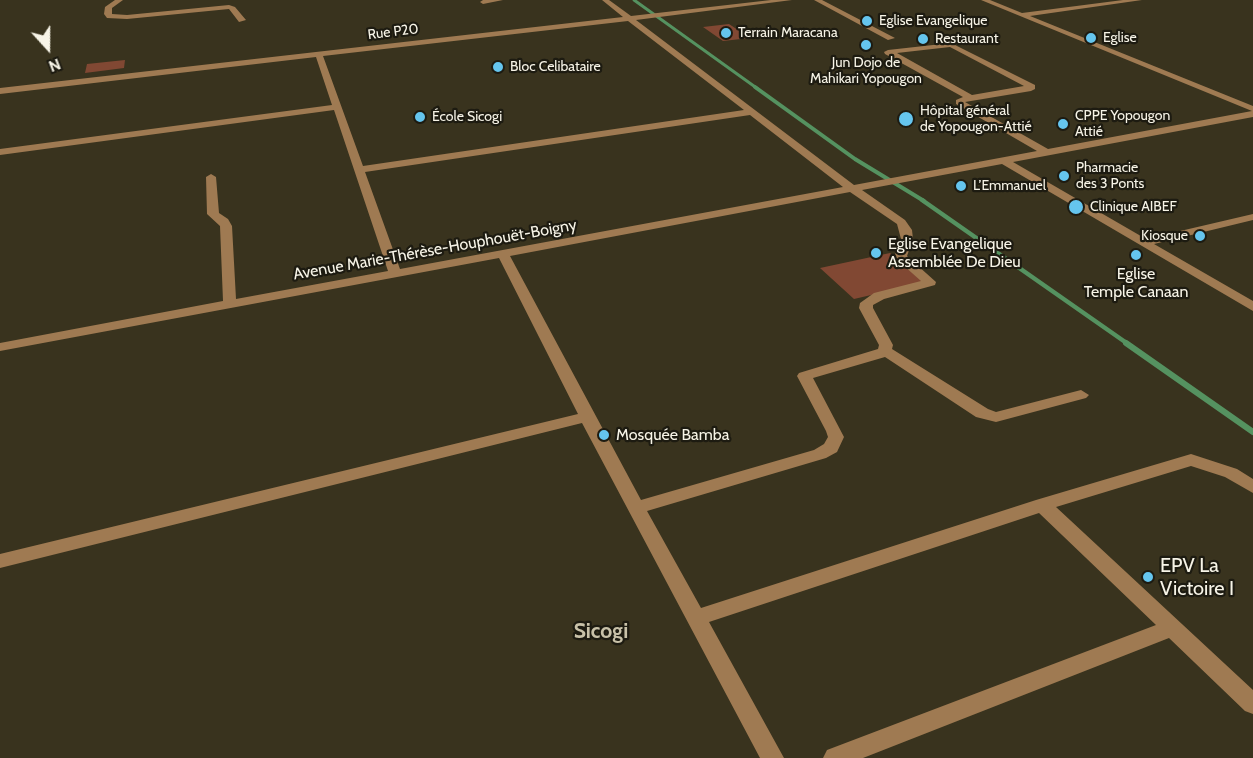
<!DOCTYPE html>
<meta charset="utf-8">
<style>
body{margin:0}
#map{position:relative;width:1253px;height:758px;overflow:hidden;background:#39331e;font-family:Cabin,sans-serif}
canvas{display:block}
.north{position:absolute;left:18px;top:18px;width:60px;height:60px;-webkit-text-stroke:4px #1d1b11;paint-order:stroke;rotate:159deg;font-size:16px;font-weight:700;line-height:24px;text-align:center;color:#f7f4e7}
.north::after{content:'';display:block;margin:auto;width:21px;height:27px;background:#f7f4e7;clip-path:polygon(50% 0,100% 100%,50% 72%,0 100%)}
</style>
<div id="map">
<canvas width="1253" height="758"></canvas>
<div class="north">N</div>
</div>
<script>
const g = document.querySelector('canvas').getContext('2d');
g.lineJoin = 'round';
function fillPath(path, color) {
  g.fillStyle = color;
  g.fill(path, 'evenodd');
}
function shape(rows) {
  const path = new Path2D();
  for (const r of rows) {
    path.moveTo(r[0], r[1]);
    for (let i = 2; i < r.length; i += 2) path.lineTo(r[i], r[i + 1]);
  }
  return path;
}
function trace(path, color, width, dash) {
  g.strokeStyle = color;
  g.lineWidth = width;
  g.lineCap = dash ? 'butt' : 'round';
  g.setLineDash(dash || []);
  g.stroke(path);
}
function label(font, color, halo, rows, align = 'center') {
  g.font = font + ' Cabin,sans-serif';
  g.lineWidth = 4.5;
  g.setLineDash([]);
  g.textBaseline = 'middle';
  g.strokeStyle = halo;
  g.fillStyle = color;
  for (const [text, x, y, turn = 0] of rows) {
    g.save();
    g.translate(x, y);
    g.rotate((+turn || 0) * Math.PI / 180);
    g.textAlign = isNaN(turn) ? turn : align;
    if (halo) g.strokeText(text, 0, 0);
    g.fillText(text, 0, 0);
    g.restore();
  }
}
fillPath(shape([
 [729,24,750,38,723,41,703,27],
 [125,60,124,68,85,73,87,64],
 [890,253,927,282,854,299,820,268]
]), '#814833');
trace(shape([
 [634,0,758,89]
]), '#559260', 3);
trace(shape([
 [755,87,855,159,924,201]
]), '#559260', 4);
trace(shape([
 [922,200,1128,344]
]), '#559260', 4.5);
trace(shape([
 [1126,343,1253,432]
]), '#559260', 6);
fillPath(shape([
 [115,0,123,0,112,8,112,14,127,15,229,5,235,7,246,20,239,22,229,9,127,19,107,18,104,14,105,7,115,0],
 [503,0,483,4,480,2,483,0,503,0],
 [602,0,609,0,631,16,771,0,792,0,636,20,854,185,1037,151,956,104,956,100,963,97,885,54,884,52,888,50,951,43,1035,85,1035,89,1031,91,965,102,1048,149,1252,111,981,0,990,0,1022,13,1123,0,1142,0,1030,16,1253,106,1253,117,1013,162,1146,239,1253,214,1253,220,1154,244,1253,301,1253,311,1002,164,862,190,905,220,912,230,913,239,907,256,936,282,935,285,884,299,873,305,873,308,893,345,892,349,988,409,996,412,1081,390,1089,395,1086,398,996,422,976,417,885,357,813,378,844,437,837,452,826,458,647,511,701,608,1036,500,1191,454,1237,469,1253,479,1253,493,1225,477,1191,466,1056,507,1253,690,1253,714,1245,711,1169,638,863,758,823,758,827,750,1156,625,1039,513,709,622,784,758,760,758,582,423,0,568,0,554,578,414,499,258,0,351,0,343,223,301,220,226,207,214,206,177,211,174,216,177,219,213,228,219,232,226,236,299,388,271,334,110,0,155,0,149,332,105,316,57,0,94,0,88,623,17,602,0],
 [628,21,744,110,363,166,323,56,628,21],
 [950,47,1024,86,972,95,897,53,950,47],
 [750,115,843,187,400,269,365,172,750,115],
 [850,192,897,224,901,239,894,257,921,281,874,293,860,303,859,308,879,345,878,349,799,373,797,376,826,431,828,437,824,444,814,450,641,500,510,256,850,192],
 [814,0,822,0,895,38,888,40,814,0]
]), '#9f7a52');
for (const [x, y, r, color] of [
 [867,21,6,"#65c5ee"],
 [726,33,6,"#65c5ee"],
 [1091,38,6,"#65c5ee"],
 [923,39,6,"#65c5ee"],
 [866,45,6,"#65c5ee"],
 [498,67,6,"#65c5ee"],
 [420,117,6,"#65c5ee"],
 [906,119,8,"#65c5ee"],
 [1063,124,6,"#65c5ee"],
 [1064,176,6,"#65c5ee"],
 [961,186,6,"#65c5ee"],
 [1076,207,8,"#65c5ee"],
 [1200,236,6,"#65c5ee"],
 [876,253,6,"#65c5ee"],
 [1136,255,6,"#65c5ee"],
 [604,435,6,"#65c5ee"],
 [1148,577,6,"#65c5ee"]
]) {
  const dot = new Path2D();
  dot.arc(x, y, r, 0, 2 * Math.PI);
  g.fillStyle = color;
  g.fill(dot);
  trace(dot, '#1d1b11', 2);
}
label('14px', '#f7f4e7', '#1d1b11', [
 ["Eglise Evangelique",879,21],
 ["Terrain Maracana",738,33],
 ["Eglise",1103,38],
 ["Restaurant",935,39],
 ["Jun Dojo de",866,63,"center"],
 ["Mahikari Yopougon",866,79,"center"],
 ["Bloc Celibataire",510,67],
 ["Hôpital général",920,111],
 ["de Yopougon-Attié",920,127],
 ["CPPE Yopougon",1075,116],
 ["Attié",1075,132],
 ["École Sicogi",432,117],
 ["Pharmacie",1076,168],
 ["des 3 Ponts",1076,184],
 ["L’Emmanuel",973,186],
 ["Clinique AIBEF",1090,207],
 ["Kiosque",1188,236,"right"]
], 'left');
label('14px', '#f7f4e7', '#1d1b11', [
 ["Rue P20",393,32,-7]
]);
label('16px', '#f7f4e7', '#1d1b11', [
 ["Eglise Evangelique",888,244],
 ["Assemblée De Dieu",888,262],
 ["Eglise",1136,274,"center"],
 ["Temple Canaan",1136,292,"center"],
 ["Mosquée Bamba",616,435]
], 'left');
label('16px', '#f7f4e7', '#1d1b11', [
 ["Avenue Marie-Thérèse-Houphouët-Boigny",435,250,-10]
]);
label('20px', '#f7f4e7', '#1d1b11', [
 ["EPV La",1160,566],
 ["Victoire I",1160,589]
], 'left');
label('bold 21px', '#c8c1a8', '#1d1b11', [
 ["Sicogi",601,632]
]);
</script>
